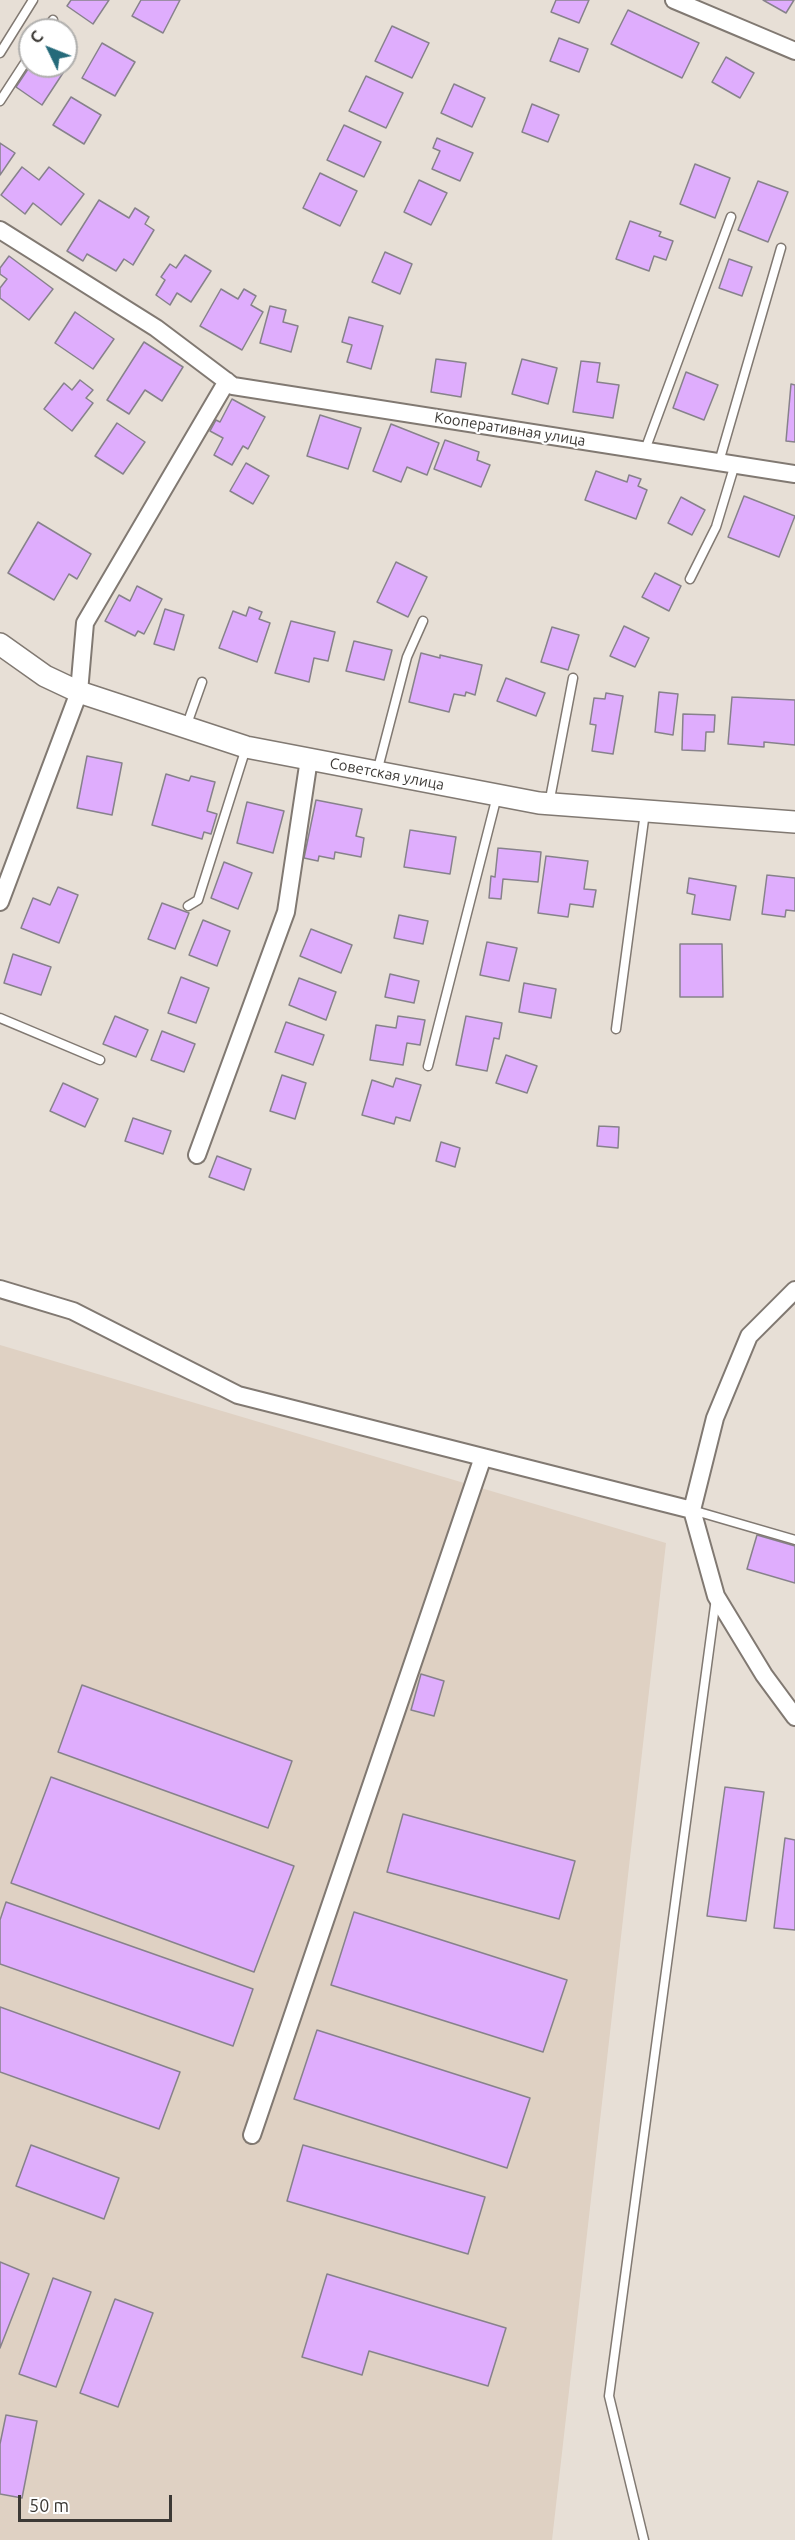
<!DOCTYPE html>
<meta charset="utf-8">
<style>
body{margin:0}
#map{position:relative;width:795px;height:2540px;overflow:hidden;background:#e7dfd6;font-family:Ubuntu,sans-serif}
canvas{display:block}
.north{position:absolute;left:18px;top:18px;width:60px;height:60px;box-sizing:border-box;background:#fff;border:2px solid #b1b0ae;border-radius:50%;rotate:313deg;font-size:16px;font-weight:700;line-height:24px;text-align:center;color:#3c3935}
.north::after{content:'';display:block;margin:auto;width:21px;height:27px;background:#256a7a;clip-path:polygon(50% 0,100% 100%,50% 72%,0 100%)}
.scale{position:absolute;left:18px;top:2495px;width:154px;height:27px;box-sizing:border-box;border:3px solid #3c3935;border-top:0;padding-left:8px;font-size:18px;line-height:21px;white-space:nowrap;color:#3c3935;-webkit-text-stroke:4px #fff;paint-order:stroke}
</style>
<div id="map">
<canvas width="795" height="2540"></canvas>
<div class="north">С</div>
<div class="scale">50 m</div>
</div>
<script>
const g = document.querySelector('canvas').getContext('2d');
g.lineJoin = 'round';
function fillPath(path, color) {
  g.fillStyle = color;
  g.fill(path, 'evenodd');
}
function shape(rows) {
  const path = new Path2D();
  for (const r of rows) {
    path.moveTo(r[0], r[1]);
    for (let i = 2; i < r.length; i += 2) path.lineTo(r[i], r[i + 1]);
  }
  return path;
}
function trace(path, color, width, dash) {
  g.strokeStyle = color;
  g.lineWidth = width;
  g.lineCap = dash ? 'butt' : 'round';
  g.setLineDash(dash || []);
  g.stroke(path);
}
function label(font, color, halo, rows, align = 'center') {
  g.font = font + ' Ubuntu,sans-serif';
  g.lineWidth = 4.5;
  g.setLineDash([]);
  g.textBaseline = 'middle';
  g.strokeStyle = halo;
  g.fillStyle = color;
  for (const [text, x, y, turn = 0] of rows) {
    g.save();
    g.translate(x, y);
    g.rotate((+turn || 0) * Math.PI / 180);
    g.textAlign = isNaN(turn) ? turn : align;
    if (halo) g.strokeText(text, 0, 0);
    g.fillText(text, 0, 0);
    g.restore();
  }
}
fillPath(shape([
 [0,1345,666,1543,552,2540,0,2540]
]), '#dfd1c3');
const building = shape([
 [71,0,109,0,93,24,67,6,71,0],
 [141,0,180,0,163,33,132,16,141,0],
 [556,0,589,0,579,23,551,12,556,0],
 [763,0,794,0,786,13,763,0],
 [628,10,699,43,682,78,611,44,628,10],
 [392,26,429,43,412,78,375,61,392,26],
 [559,38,588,49,579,72,550,61,559,38],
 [102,43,135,62,115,96,82,78,102,43],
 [726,57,754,73,740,98,712,82,726,57],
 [30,66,53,66,63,73,42,105,16,87,30,66],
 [366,76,403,93,386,128,349,111,366,76],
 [454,84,485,98,472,127,441,113,454,84],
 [71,97,101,115,84,144,53,125,71,97],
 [532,104,559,115,548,142,522,132,532,104],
 [344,125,381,142,364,177,327,160,344,125],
 [437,138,473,153,460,181,432,169,440,151,433,148,437,138],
 [0,143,15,153,0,175,0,143],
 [695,164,730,178,715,218,680,204,695,164],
 [22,167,39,180,49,167,84,194,61,225,33,203,25,214,1,195,22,167],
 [320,173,357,191,340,226,303,208,320,173],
 [419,180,447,193,431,225,404,212,419,180],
 [758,181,788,192,768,242,738,230,758,181],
 [99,200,129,218,135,208,149,217,145,224,154,230,133,265,124,259,116,271,87,254,83,261,67,251,99,200],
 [630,221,661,232,659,236,673,241,666,260,654,256,649,271,616,259,630,221],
 [385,252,412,264,400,294,372,282,385,252],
 [185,255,211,271,191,302,177,293,170,305,156,295,165,280,161,277,170,264,176,268,185,255],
 [9,256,53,289,29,320,0,298,0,288,7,279,0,274,0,268,9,256],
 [729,259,752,267,742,296,719,288,729,259],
 [221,289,238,299,244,289,256,296,251,305,263,312,242,350,200,326,221,289],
 [270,306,286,310,283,322,298,326,291,352,260,343,270,306],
 [75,312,114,339,93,369,55,343,75,312],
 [349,317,383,326,371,369,347,362,352,345,342,342,349,317],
 [144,342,183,367,162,401,145,390,129,414,107,400,144,342],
 [436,359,466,363,461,397,431,392,436,359],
 [522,359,557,368,548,404,512,394,522,359],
 [581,361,600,363,597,382,619,385,613,418,573,412,581,361],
 [686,372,718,385,704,420,673,408,686,372],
 [80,380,93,390,86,398,93,403,72,431,44,409,64,383,72,390,80,380],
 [791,384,795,385,795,442,786,441,791,384],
 [232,399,265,417,248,449,243,446,232,465,214,455,223,438,210,431,216,420,220,422,232,399],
 [320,415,361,428,348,469,307,456,320,415],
 [117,423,145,442,123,474,95,456,117,423],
 [391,424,439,443,427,475,407,467,401,482,373,471,391,424],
 [445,440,479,452,477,460,490,465,481,487,434,469,445,440],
 [246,463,269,476,253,504,230,491,246,463],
 [596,471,627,482,629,475,641,479,638,486,647,490,636,519,585,500,596,471],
 [744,496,795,516,779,557,728,537,744,496],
 [681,497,705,510,692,535,668,523,681,497],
 [38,522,91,554,77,579,69,574,54,600,8,573,38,522],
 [396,562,427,577,408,617,377,602,396,562],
 [655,573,681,586,669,611,642,597,655,573],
 [137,586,162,599,144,634,138,631,135,636,105,621,119,595,130,601,137,586],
 [249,607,262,612,259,619,270,623,257,662,219,648,233,611,246,616,249,607],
 [165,609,184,615,174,650,154,644,165,609],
 [291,621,335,632,328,661,314,658,309,682,275,673,291,621],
 [624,626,649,638,635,667,610,656,624,626],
 [552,627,579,635,568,670,541,662,552,627],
 [354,641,392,650,384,680,346,671,354,641],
 [421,653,440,658,440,655,482,665,475,695,466,692,465,696,454,694,449,712,409,702,421,653],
 [506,678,545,693,536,716,497,701,506,678],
 [659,692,678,694,673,735,655,732,659,692],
 [606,693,623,696,613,754,592,751,596,725,590,724,594,698,605,699,606,693],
 [732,697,795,700,795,745,764,742,764,747,728,744,732,697],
 [683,714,715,715,714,732,706,732,705,751,682,750,683,714],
 [87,756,122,763,112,815,77,808,87,756],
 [166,774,189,781,191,776,215,782,207,811,217,814,211,834,204,832,202,839,152,825,166,774],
 [316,800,362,809,356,836,364,838,361,857,335,852,334,859,319,856,318,861,304,858,316,800],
 [247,802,284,811,273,853,237,843,247,802],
 [410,830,456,837,450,874,404,867,410,830],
 [498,848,541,852,538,882,503,879,501,899,489,898,491,876,495,877,498,848],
 [546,856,588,861,584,889,596,890,593,907,570,904,568,917,538,913,546,856],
 [224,862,252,873,238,909,211,898,224,862],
 [767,875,795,878,795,911,786,910,785,917,762,914,767,875],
 [689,878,736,886,730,920,692,914,695,895,687,893,689,878],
 [58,887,78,895,59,943,21,928,33,898,50,905,58,887],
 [162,903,189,913,175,949,148,939,162,903],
 [399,915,428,921,423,944,394,938,399,915],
 [203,920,230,931,217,966,189,955,203,920],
 [311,929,352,945,341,973,300,956,311,929],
 [487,942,517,948,509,981,480,975,487,942],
 [680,944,722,944,723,997,680,997,680,944],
 [13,954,51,967,41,995,4,983,13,954],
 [390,974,419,981,414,1003,385,997,390,974],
 [181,977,209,988,196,1023,168,1013,181,977],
 [299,978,336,992,326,1020,289,1005,299,978],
 [524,983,556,989,551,1018,519,1012,524,983],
 [115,1016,148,1030,136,1057,103,1044,115,1016],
 [398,1016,425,1020,420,1045,407,1043,403,1065,370,1060,376,1025,396,1028,398,1016],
 [466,1016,502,1023,499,1039,494,1038,487,1071,456,1065,466,1016],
 [286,1022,324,1035,313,1065,275,1052,286,1022],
 [162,1031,195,1044,184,1072,151,1060,162,1031],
 [506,1055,537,1066,527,1093,496,1083,506,1055],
 [282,1075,306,1083,295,1119,270,1111,282,1075],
 [396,1078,421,1085,410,1121,396,1117,394,1124,362,1115,372,1080,393,1087,396,1078],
 [63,1083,98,1099,85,1127,50,1111,63,1083],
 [133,1118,171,1131,163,1154,125,1141,133,1118],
 [599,1126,619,1127,618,1148,597,1146,599,1126],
 [441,1142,460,1148,455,1167,436,1161,441,1142],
 [217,1156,251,1169,244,1190,209,1177,217,1156],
 [757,1535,795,1546,795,1583,747,1569,757,1535],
 [421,1674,444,1681,434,1716,411,1710,421,1674],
 [82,1685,292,1761,268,1828,58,1752,82,1685],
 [51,1777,294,1866,254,1972,11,1883,51,1777],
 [725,1787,764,1792,746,1921,707,1916,725,1787],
 [403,1814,575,1861,559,1919,387,1872,403,1814],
 [785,1838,795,1840,795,1930,774,1928,785,1838],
 [6,1902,253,1989,233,2046,0,1964,0,1920,6,1902],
 [354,1912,567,1980,543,2052,331,1985,354,1912],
 [0,2007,180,2072,159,2129,0,2072,0,2007],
 [317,2030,530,2098,507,2168,294,2099,317,2030],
 [31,2145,119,2178,104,2219,16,2186,31,2145],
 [303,2145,485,2197,468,2254,287,2201,303,2145],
 [0,2262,29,2274,0,2348,0,2262],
 [327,2274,506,2328,488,2386,369,2351,362,2375,302,2357,327,2274],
 [53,2278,91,2292,56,2387,19,2374,53,2278],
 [115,2299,153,2313,118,2407,80,2393,115,2299],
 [6,2415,37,2421,22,2498,0,2494,0,2444,6,2415]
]);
fillPath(building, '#dfadfd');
trace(building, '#87828b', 1.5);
const service = shape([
 [46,30,53,20],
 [0,53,33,0],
 [0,101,30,55],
 [645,450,731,217],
 [719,462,781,248],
 [690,579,716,527,735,464],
 [186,727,202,682],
 [377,772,407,657,423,621],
 [549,804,573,678],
 [188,906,198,900,246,748],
 [0,1018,100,1060],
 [616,1029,645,812],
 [428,1066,497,796],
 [692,1510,795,1540],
 [644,2540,609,2396,716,1598]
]);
const minor = shape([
 [674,0,795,51],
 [0,230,156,328,233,386,795,474],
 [0,902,79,692,85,623,227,381],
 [197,1155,286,912,309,759],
 [0,1289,73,1311,238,1395,692,1510],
 [795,1290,749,1336,715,1418,692,1510,716,1596,764,1675,795,1717],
 [252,2135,483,1457]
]);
const tertiary = shape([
 [0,644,45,676,79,692,246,747,539,803,795,822]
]);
trace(service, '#817972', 11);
trace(minor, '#817972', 20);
trace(tertiary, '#817972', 24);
trace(service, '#fff', 8);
trace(minor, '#fff', 16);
trace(tertiary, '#fff', 21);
label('15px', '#3c3935', '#fff', [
 ["Кооперативная улица",510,429,9],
 ["Советская улица",387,774,11]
]);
</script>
